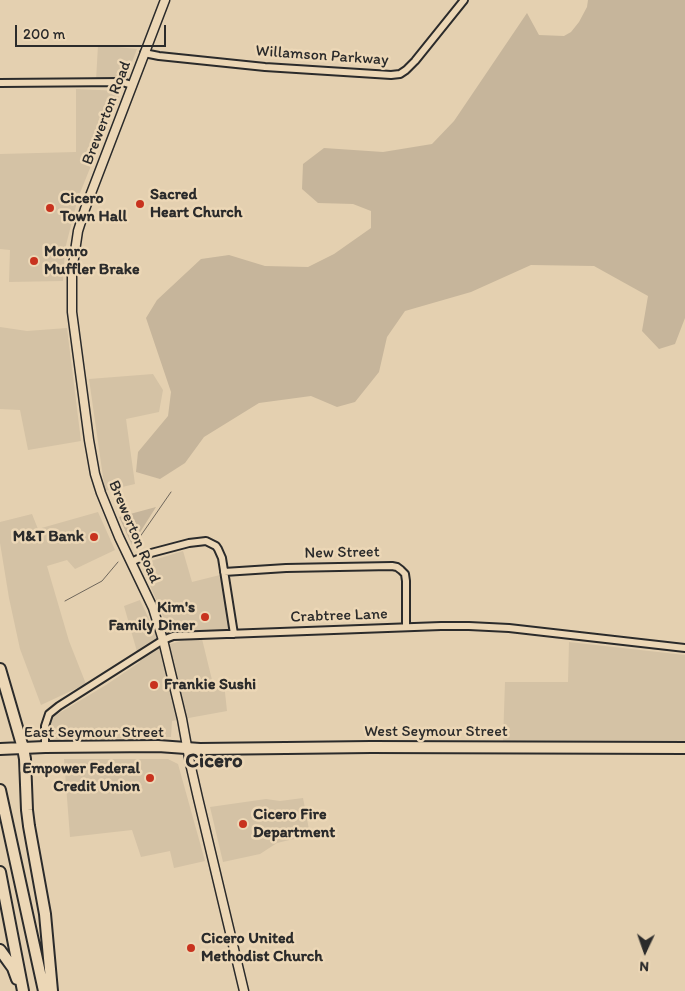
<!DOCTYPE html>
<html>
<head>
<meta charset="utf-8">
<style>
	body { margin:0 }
	#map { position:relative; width:685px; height:991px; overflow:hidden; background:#e4d0b0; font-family:Itim,sans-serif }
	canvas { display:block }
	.north { position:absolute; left:620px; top:926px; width:50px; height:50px; -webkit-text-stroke:4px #ecd7b6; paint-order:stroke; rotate:183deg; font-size:14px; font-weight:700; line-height:20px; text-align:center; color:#2b2b2b }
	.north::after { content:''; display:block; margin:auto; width:18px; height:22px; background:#2b2b2b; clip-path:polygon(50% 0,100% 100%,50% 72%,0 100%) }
	.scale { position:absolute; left:15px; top:25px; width:151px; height:22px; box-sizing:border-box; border:2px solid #2b2b2b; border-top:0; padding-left:6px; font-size:15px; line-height:18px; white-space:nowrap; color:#2b2b2b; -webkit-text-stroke:4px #ecd7b6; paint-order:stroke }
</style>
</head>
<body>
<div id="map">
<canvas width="685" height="991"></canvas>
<div class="north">N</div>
<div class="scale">200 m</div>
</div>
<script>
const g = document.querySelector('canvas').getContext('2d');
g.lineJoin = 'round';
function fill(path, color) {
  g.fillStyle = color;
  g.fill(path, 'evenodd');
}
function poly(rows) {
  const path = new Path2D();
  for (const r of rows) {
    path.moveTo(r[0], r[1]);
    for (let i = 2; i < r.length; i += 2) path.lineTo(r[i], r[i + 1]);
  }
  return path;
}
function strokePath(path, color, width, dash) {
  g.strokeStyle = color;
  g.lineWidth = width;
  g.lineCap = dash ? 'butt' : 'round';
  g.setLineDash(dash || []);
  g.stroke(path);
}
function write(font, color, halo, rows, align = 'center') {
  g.font = font + ' Itim,sans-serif';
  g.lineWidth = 5;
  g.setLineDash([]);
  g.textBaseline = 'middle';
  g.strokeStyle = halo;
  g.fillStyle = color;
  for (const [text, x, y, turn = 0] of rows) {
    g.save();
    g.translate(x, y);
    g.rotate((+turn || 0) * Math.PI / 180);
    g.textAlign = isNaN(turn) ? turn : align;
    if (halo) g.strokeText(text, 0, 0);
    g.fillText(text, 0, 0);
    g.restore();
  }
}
fill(poly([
	[98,45,137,49,125,80,96,81],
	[76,89,121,91,78,198,65,249,63,281,9,282,10,250,0,249,0,154,76,152],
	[0,327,27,331,67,328,81,441,28,450,20,410,0,409],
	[153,374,163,390,159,412,126,419,135,484,105,491,89,379],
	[98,512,115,550,75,569,67,560,47,566,69,641,86,684,41,705,20,649,9,598,0,543,0,522,32,514,38,529],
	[183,551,192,582,220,575,231,630,170,633,141,564],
	[140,600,156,634,159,647,181,641,202,639,213,684,224,683,227,711,172,721,171,737,51,740,51,718,106,685,140,662,124,606],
	[569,642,685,655,685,742,503,741,505,682,568,682],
	[64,759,168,759,178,764,205,861,174,868,170,851,141,857,132,830,70,837],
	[303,798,310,835,277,843,260,854,223,862,210,807,266,799,280,801]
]), '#d4c2a5');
fill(poly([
	[588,0,685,0,685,318,675,344,659,349,642,331,648,296,594,266,531,265,471,292,405,311,387,337,379,372,355,402,337,407,311,396,259,403,204,437,185,463,160,479,136,472,138,452,168,416,171,392,146,318,157,300,201,259,229,255,265,266,308,267,334,254,371,228,371,211,353,204,318,203,302,189,303,164,324,148,383,152,432,144,454,121,527,13,539,35,564,36,571,32,579,22,587,7],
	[156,507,132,545,119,517]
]), '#c6b59b');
strokePath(poly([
	[135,544,171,492],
	[65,601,102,581,118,562]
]), '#6e665b', 1);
const minor = poly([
	[144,53,159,56,265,67,391,75,400,74,406,70,415,61,464,0],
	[0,83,122,82,132,85],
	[131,562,151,553,189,543,206,541,216,546,218,549,222,558,234,634],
	[224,572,286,568,392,566,397,567,401,570,405,574,406,581,406,627],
	[45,747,45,726,49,714,59,706,163,640,173,636,441,626,469,626,509,628,685,648]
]);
const major = poly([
	[165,0,85,209,78,231,74,258,72,272,72,312,89,440,95,474,101,493,119,537,153,608,163,640,182,719,190,763,198,798,244,991]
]);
const highway = poly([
	[0,669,23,748,25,759,27,810,29,826,45,914,52,991],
	[0,749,45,747,158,746,200,749,371,747,685,748],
	[0,790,44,991],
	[0,872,23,991],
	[0,950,13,968,17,979]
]);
strokePath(minor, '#2b2b2b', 10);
strokePath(major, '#2b2b2b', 11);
strokePath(highway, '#2b2b2b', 14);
strokePath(minor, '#ecd7b6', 6);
strokePath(major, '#ecd7b6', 8);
strokePath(highway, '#ecd7b6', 10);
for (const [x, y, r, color] of [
	[140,204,5,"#c8321e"],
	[50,208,5,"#c8321e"],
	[34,261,5,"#c8321e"],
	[94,537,5,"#c8321e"],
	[205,617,5,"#c8321e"],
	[154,685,5,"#c8321e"],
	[150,778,5,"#c8321e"],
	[243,824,5,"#c8321e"],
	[191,948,5,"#c8321e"]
]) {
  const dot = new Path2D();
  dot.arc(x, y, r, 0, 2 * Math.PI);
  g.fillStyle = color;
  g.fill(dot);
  strokePath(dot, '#ecd7b6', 2);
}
write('16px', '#2b2b2b', '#ecd7b6', [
	["Willamson Parkway",322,56,4],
	["Brewerton Road",107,113,-69],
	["Brewerton Road",134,532,67],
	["New Street",342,553,-1],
	["Crabtree Lane",339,616,-2],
	["West Seymour Street",436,732],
	["East Seymour Street",94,733]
]);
write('bold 16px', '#2b2b2b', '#ecd7b6', [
	["Sacred",150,195],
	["Heart Church",150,213],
	["Cicero",60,199],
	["Town Hall",60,217],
	["Monro",44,252],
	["Muffler Brake",44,270],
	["M&T Bank",84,537,"right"],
	["Kim's",195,608,"right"],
	["Family Diner",195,626,"right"],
	["Frankie Sushi",164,685],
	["Empower Federal",140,769,"right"],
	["Credit Union",140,787,"right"],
	["Cicero Fire",253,815],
	["Department",253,833],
	["Cicero United",201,939],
	["Methodist Church",201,957]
], 'left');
write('bold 21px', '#2b2b2b', '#ecd7b6', [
	["Cicero",214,762]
]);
</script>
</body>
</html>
